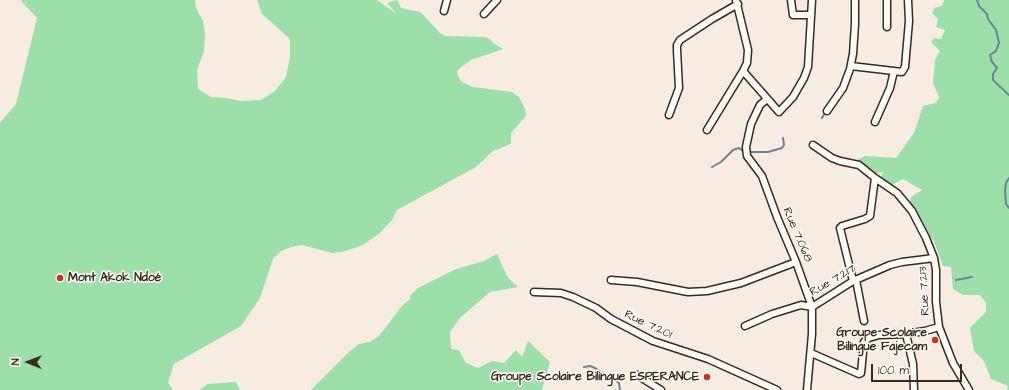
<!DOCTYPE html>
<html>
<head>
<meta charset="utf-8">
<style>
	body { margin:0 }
	#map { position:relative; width:1009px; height:390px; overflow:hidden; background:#f6ece2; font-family:"Architects Daughter",sans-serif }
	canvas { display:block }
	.north { position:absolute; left:8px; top:342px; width:40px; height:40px; -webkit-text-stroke:3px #fdfcf7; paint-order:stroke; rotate:271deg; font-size:11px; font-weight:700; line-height:16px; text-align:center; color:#3b2a1e }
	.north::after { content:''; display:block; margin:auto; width:14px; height:18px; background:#3b2a1e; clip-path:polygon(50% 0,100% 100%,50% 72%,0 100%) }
	.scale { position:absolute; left:871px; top:364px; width:91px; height:18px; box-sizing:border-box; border:2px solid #3b2a1e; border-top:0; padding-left:5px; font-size:12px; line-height:14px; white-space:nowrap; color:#3b2a1e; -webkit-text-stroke:3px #fdfcf7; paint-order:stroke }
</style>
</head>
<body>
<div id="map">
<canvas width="1009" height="390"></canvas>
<div class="north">N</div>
<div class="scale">100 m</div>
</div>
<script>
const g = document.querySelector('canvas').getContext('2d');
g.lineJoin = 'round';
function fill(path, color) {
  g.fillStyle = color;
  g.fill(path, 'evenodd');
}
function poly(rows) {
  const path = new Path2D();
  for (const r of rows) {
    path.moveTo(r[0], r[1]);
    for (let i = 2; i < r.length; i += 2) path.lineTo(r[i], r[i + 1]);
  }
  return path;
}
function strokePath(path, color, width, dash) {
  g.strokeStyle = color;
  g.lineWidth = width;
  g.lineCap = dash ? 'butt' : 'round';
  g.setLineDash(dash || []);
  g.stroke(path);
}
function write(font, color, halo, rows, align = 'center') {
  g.font = font + ' "Architects Daughter",sans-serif';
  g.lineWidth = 3;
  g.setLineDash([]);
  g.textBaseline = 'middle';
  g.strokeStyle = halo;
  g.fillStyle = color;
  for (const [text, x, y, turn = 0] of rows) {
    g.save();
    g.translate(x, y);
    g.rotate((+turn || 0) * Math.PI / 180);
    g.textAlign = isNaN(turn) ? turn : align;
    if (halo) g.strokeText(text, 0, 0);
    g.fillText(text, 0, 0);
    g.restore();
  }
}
fill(poly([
	[22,0,195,0,196,8,203,21,205,34,204,51,197,70,198,89,211,97,226,98,241,101,261,100,275,91,286,77,290,57,290,39,262,14,257,0,377,0,397,14,387,3,397,0,401,8,420,12,427,19,440,33,445,36,485,37,490,39,493,43,503,49,471,60,460,68,457,72,458,76,462,82,473,87,512,92,519,97,525,109,526,116,511,133,511,144,493,151,476,167,397,210,392,220,380,233,363,245,342,252,332,253,302,245,291,247,281,251,273,259,260,298,241,326,174,364,168,383,173,390,0,390,0,123,16,104,37,18,21,1],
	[944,0,1009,0,1009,390,1007,390,1008,386,991,379,984,361,974,351,970,328,986,312,986,303,980,295,963,295,953,289,951,267,943,266,933,239,925,233,917,213,909,205,911,197,922,190,903,179,892,185,887,184,881,178,883,172,872,174,857,160,865,156,896,158,914,133,923,106,935,103,938,100,939,97,933,83,935,60,940,51,931,42,934,38,941,39,945,30,936,27,938,19,932,13,934,8,942,6],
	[497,254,507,276,512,282,518,287,490,292,460,318,450,332,451,349,459,350,466,363,478,368,492,361,504,363,516,350,522,357,528,341,550,362,542,390,311,390,350,351,359,344,370,342,379,336,402,306,410,299,410,296,418,288,456,269,484,261],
	[236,382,240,390,199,390,208,384]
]), '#9ddfa9');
strokePath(poly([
	[977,0,979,6,987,14,988,19,996,30,999,43,996,51,990,55,992,62,997,68,993,74,993,80,1009,95],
	[822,118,826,111],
	[751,152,768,152,782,148,784,145,783,138],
	[712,167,721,162,733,150,739,148,744,152],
	[1009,178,1006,183,1005,190,1006,204,1009,208],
	[956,280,972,277],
	[584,367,590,366,595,368,619,383,620,390]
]), '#6e8298', 2);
const minor = poly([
	[736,0,748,50,747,63,743,71,779,112,793,97,804,78,808,67,812,0],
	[791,0,793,15,811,15],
	[444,11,447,0],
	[484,14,497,0],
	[887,27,887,0],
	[851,66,902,72,905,67,909,21,908,0],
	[767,99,760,105,751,124,746,147,747,156,762,176,777,217,796,262,812,307,812,334,807,390],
	[827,111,843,88,850,69,853,54,855,24,855,0],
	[669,115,679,88,677,50,677,45,680,40,712,19,738,4],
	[875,122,890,88,894,71],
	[707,130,743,71],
	[813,145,832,158,840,161,859,165,875,178,897,193,912,211,926,238,934,258,936,270,936,302,939,327,953,363,969,390],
	[611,280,637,282,688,292,707,291,741,283,796,262],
	[856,280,864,321],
	[853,281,840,228,842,226,865,219,870,216,875,178],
	[534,292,561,293,573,297,596,308,611,319,653,341,708,359,777,390],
	[745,326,772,314,801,305,812,307,853,281,890,265,902,262,934,258],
	[906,334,913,364,914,390],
	[811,353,859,374,861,373,864,342,869,338,879,335,906,334,925,331,939,327],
	[637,375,661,390]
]);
strokePath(minor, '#3b2a1e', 9);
strokePath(minor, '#fdfcf7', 6);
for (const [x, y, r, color] of [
	[60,278,4,"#c8321e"],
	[935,340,4,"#c8321e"],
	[707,377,4,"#c8321e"]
]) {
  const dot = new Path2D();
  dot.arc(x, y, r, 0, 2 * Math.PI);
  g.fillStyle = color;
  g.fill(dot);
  strokePath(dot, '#fdfcf7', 1.5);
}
write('12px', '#3b2a1e', '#fdfcf7', [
	["Rue 7.068",797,235,67],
	["Rue 7.217",833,281,-30],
	["Rue 7.213",925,291,-93],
	["Rue 7.201",648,325,25]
]);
write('bold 12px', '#3b2a1e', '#fdfcf7', [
	["Mont Akok Ndoé",68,278,"left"],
	["Groupe Scolaire",927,333],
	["Bilingue Fajecam",927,347],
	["Groupe Scolaire Bilingue ESPERANCE",699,377]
], 'right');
</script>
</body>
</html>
